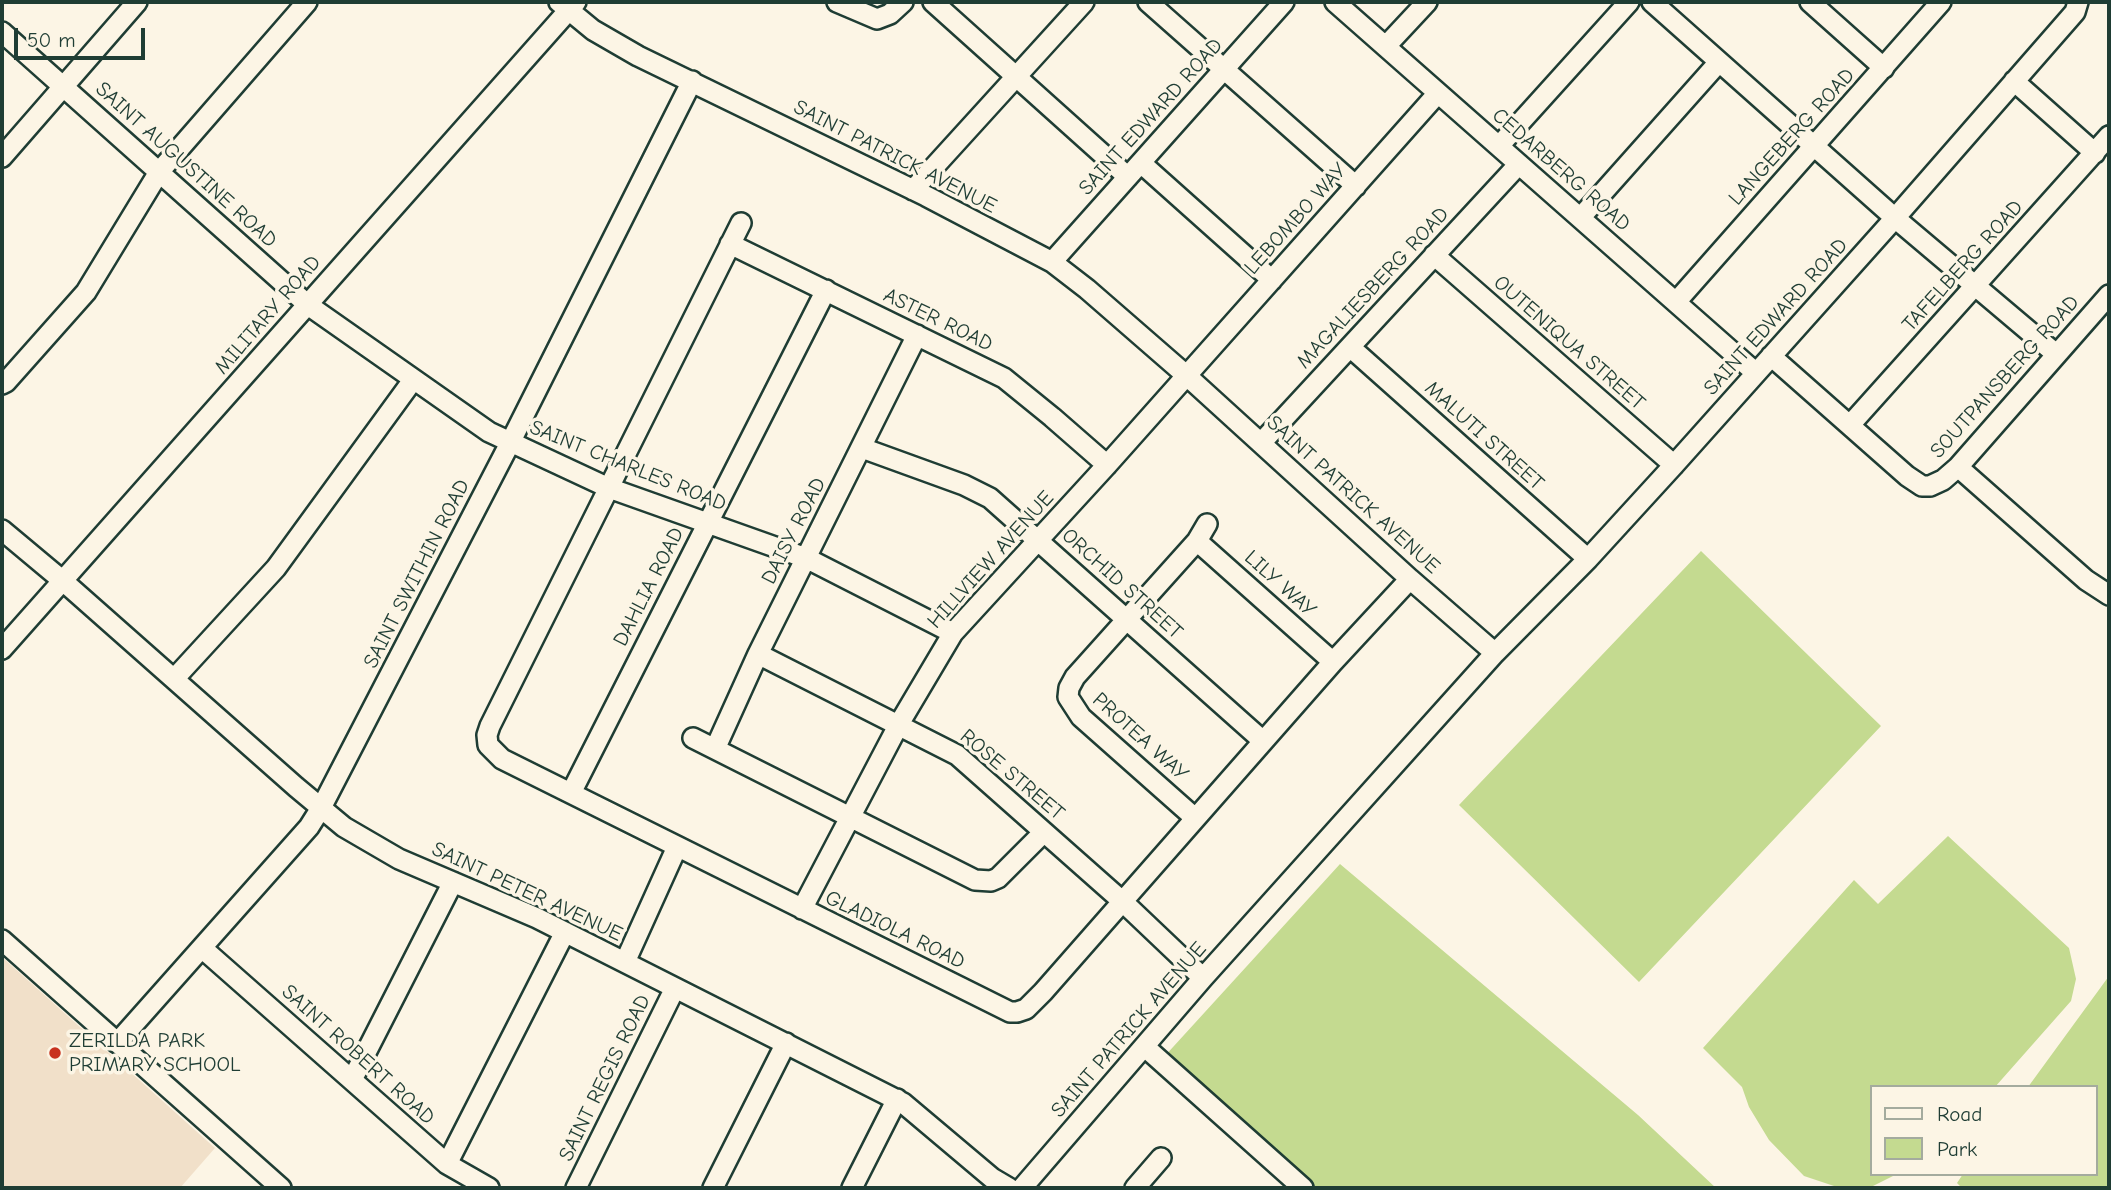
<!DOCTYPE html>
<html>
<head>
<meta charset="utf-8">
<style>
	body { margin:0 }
	#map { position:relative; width:2111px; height:1190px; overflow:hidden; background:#fcf5e5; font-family:"Comic Neue",sans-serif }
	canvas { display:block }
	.frame { position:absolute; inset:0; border:4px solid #1f3d34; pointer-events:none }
	.legend { position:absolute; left:1870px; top:1085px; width:228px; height:91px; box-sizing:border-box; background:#fcf5e5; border:2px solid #a4ab9e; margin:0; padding:9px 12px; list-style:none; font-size:21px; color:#1f3d34 }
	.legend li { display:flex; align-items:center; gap:14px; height:35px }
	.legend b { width:35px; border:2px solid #a4ab9e }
	.scale { position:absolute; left:14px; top:28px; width:131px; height:32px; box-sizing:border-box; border:4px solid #1f3d34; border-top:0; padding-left:9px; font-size:21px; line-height:24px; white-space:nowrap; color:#1f3d34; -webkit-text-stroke:5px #fcf5e5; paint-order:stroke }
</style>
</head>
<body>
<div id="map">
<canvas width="2111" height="1190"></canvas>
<div class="frame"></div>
<ul class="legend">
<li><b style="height:9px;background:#fcf5e5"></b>Road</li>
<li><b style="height:19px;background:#c4da90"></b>Park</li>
</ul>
<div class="scale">50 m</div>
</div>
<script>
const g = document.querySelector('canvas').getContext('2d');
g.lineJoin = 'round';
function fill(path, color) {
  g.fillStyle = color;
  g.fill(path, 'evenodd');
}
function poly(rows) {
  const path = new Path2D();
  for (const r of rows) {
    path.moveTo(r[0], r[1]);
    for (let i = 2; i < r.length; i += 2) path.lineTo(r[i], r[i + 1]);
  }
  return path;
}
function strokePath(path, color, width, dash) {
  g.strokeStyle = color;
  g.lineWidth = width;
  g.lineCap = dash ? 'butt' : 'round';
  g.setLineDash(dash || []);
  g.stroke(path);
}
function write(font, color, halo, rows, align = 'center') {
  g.font = font + ' "Comic Neue",sans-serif';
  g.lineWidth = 7;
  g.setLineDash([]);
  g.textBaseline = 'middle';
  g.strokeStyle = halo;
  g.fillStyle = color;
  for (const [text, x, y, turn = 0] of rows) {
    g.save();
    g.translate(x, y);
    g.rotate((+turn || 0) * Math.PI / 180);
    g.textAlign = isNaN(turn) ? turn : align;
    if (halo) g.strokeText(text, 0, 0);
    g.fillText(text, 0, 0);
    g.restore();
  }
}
fill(poly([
	[2,957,215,1148,180,1188,2,1188]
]), '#f1e0c9');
fill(poly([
	[1701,551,1881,726,1639,982,1459,805],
	[1948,836,2069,948,2076,979,2071,1001,1995,1087,1871,1087,1871,1174,1897,1174,1869,1188,1837,1187,1804,1176,1769,1140,1749,1107,1742,1087,1703,1048,1854,880,1878,904],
	[1340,864,1638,1115,1716,1188,1314,1188,1163,1058],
	[2109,976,2109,1188,1962,1188,1957,1183,1963,1174,2095,1174,2095,1087,2028,1087]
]), '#c4da90');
const minor = poly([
	[559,2,593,30,638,56,926,196,1052,262,1087,289,1187,376,1410,579,1495,653],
	[837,2,877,19,890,14,903,2],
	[933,2,1128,177],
	[1148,2,1356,186],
	[1335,2,1756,373],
	[1652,2,1895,218,2056,354],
	[1810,2,1884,68],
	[2,32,308,305,489,432,609,488,806,558,953,633],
	[1386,46,1427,2],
	[2014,81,2095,153],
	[1499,146,1629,2],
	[2,157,137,2],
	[1141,163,1272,280],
	[913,190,1084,2],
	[1581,217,1719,62],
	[741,223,490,726,487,735,488,745,502,759,1010,1012,1017,1012,1026,1009,1043,992,1333,662,1410,579],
	[730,244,1004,378,1052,417,1107,465],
	[1434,255,1674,465],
	[1052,262,1284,2],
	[1676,302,1941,2],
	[1350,347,1588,559],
	[1771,356,1907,476,1922,486,1930,486,1943,480,1958,467,2109,295],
	[2,384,6,382,86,292,159,172,307,2],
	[1850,425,2109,136],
	[1261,443,1519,164],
	[862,448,964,485,990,498,1263,741],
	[1958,467,2086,580,2109,595],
	[2,530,63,581,296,787,344,827,399,859,537,918,903,1103,992,1178,1009,1188],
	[1197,541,1333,662],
	[2,649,576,2],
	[758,654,957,755,1122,901,1203,978],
	[174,679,276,568,413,380],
	[693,738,975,880,991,881,998,878,1044,832],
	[715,749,758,654,917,335],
	[571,793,826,290],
	[1195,818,1081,717,1068,697,1069,688,1075,677,1197,541,1207,524],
	[802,909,899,724,953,633,1107,465,1438,93],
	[2,940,281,1188],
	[202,948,447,1164,489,1188],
	[625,962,677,847],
	[117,1043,309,827,321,808,510,443,692,81],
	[1145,1047,1303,1188],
	[352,1080,453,882],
	[447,1164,565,932],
	[576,1188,675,988],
	[713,1188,786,1043],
	[852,1188,897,1099],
	[1022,1188,1203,978,1495,653,1588,559,1674,465,1895,218,2075,12,2078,2],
	[1135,1188,1161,1158]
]);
strokePath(minor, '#1f3d34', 24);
strokePath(minor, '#fcf5e5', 19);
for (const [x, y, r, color] of [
	[55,1053,7,"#c8321e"]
]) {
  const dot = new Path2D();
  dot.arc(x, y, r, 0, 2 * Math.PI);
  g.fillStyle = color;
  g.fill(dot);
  strokePath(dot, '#fcf5e5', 2.5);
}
write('21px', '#1f3d34', '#fcf5e5', [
	["SAINT EDWARD ROAD",1151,117,-48],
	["LANGEBERG ROAD",1792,137,-48],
	["SAINT PATRICK AVENUE",895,157,27],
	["SAINT AUGUSTINE ROAD",186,165,42],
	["CEDARBERG ROAD",1561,170,41],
	["LEBOMBO WAY",1296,219,-48],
	["TAFELBERG ROAD",1963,266,-48],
	["MAGALIESBERG ROAD",1373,288,-47],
	["MILITARY ROAD",268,315,-49],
	["SAINT EDWARD ROAD",1776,317,-48],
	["ASTER ROAD",938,320,26],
	["OUTENIQUA STREET",1569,343,41],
	["SOUTPANSBERG ROAD",2005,377,-48],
	["MALUTI STREET",1484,436,42],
	["SAINT CHARLES ROAD",628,466,22],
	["SAINT PATRICK AVENUE",1353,495,42],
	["DAISY ROAD",794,531,-63],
	["HILLVIEW AVENUE",991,560,-48],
	["SAINT SWITHIN ROAD",417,574,-63],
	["ORCHID STREET",1122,584,42],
	["LILY WAY",1280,584,42],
	["DAHLIA ROAD",649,587,-63],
	["PROTEA WAY",1140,737,42],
	["ROSE STREET",1012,775,40],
	["SAINT PETER AVENUE",527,892,25],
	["GLADIOLA ROAD",895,930,26],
	["SAINT PATRICK AVENUE",1129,1030,-49],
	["SAINT ROBERT ROAD",358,1055,42],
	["SAINT REGIS ROAD",605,1078,-64]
]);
write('21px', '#1f3d34', '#fcf5e5', [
	["ZERILDA PARK",69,1041],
	["PRIMARY SCHOOL",69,1065]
], 'left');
</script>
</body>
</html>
